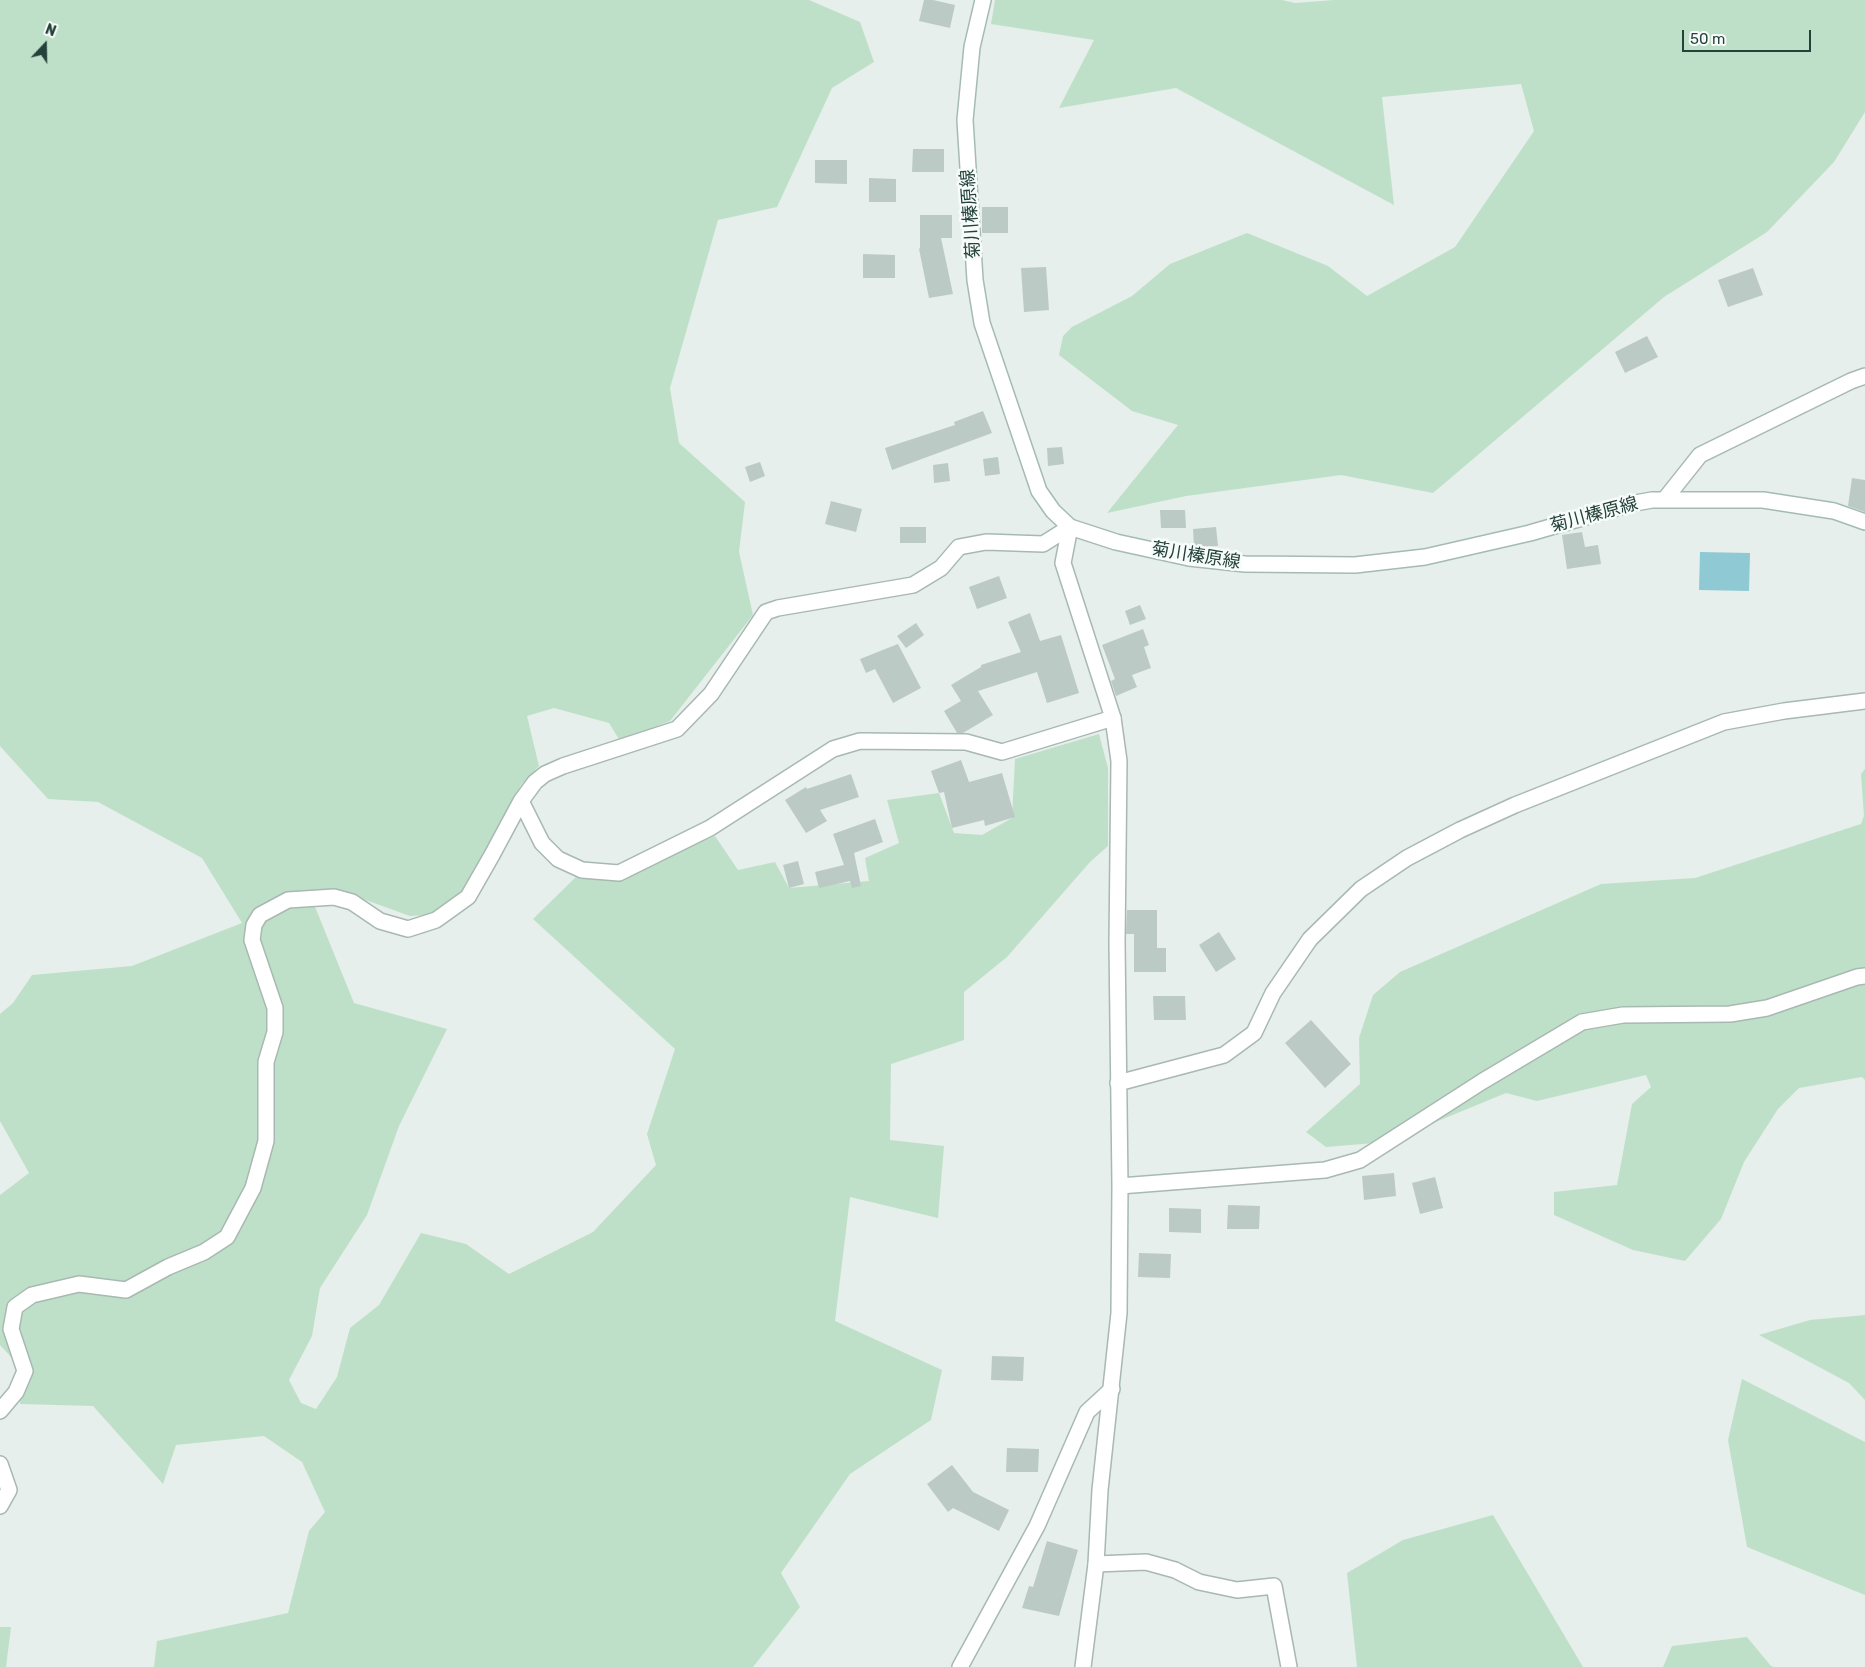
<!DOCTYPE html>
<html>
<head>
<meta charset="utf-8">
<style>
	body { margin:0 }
	#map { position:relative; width:1865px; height:1667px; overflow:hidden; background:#e6efeb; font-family:Rubik,sans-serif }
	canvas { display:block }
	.north { position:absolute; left:20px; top:20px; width:50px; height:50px; -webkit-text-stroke:4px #f7fbf9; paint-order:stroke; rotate:21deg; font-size:14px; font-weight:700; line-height:20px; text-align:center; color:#24423a }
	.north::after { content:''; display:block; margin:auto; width:18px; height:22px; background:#24423a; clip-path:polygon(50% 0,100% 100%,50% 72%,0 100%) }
	.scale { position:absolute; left:1682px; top:30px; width:129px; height:22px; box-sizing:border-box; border:2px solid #24423a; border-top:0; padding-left:6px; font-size:15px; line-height:18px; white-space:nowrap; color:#24423a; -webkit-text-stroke:4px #f7fbf9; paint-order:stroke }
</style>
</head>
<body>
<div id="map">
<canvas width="1865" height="1667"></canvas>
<div class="north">N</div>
<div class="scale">50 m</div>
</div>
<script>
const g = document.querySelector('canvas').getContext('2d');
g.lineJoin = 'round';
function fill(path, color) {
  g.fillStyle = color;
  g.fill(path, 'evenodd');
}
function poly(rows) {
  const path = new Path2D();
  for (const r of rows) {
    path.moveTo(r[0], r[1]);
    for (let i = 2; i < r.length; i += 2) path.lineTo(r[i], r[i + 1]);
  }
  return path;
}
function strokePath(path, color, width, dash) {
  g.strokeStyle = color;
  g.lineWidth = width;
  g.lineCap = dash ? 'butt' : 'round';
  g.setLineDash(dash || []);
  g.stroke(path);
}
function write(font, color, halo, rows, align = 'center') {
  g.font = font + ' Rubik,"Noto Sans JP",sans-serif';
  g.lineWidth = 5;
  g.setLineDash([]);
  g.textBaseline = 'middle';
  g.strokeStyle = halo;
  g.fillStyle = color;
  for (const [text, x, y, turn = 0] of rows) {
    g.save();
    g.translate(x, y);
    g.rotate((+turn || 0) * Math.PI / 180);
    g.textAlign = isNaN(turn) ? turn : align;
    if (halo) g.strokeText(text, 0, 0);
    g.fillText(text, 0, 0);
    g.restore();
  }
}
fill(poly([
	[0,0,809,0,860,22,874,62,832,88,777,207,718,220,670,388,679,443,745,502,739,552,753,615,670,721,620,741,609,723,554,708,527,716,539,766,521,785,460,897,432,915,410,916,335,889,309,892,354,1003,447,1029,399,1126,367,1215,320,1288,312,1336,289,1380,301,1403,316,1409,337,1377,350,1328,379,1305,421,1233,466,1244,509,1274,593,1232,656,1165,647,1134,675,1049,533,919,580,873,619,876,715,836,738,870,775,862,789,888,869,881,865,858,899,843,887,800,939,793,954,833,982,835,1012,818,1015,759,1099,734,1108,768,1108,846,1090,862,1007,957,964,992,964,1040,891,1064,890,1140,944,1146,938,1218,850,1197,835,1321,942,1370,931,1420,850,1474,781,1573,800,1607,753,1667,154,1667,157,1641,288,1613,309,1531,325,1512,302,1462,264,1436,176,1445,163,1484,93,1406,20,1404,22,1369,0,1345,0,1195,29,1173,0,1121,0,1014,13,1003,32,975,132,966,242,923,202,858,98,802,48,799,0,746],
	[995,0,1282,0,1295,3,1334,0,1865,0,1865,112,1834,162,1767,232,1664,297,1433,493,1341,475,1186,496,1107,513,1178,425,1132,411,1059,355,1063,336,1072,327,1132,296,1170,264,1247,233,1328,266,1367,296,1455,247,1534,131,1521,84,1382,97,1394,205,1176,88,1059,108,1094,40,991,24],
	[1865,769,1865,1080,1862,1077,1799,1088,1778,1109,1744,1162,1721,1219,1685,1261,1633,1250,1554,1215,1554,1192,1617,1185,1632,1104,1651,1087,1646,1075,1537,1101,1506,1093,1387,1142,1326,1147,1306,1132,1360,1084,1359,1038,1373,995,1400,972,1601,884,1695,878,1861,824,1864,816,1861,774],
	[1865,1315,1865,1400,1849,1383,1759,1335,1810,1320],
	[1742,1379,1865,1442,1865,1595,1747,1547,1728,1440],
	[1493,1515,1583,1667,1357,1667,1347,1573,1403,1540],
	[0,1627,11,1627,6,1667,0,1667],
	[1747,1637,1771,1666,1774,1667,1663,1667,1672,1646]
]), '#bfe0c8');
fill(poly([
	[1700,552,1750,553,1749,591,1699,590]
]), '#8ec9d4');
fill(poly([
	[924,0,933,0,955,5,950,28,919,21],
	[913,149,944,149,944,172,912,172],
	[815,160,847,160,847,184,815,183],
	[869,178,896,179,896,202,869,202],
	[982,207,1008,207,1008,233,982,233],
	[920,215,952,215,952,238,941,238,953,294,929,298,919,249,920,248],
	[863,254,895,255,895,278,863,278],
	[1046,267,1049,310,1024,312,1021,268],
	[1753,268,1763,295,1728,307,1718,280],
	[1647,336,1658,357,1625,373,1615,352],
	[983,411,992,433,892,470,885,448,955,425,954,422],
	[1062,447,1064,464,1048,466,1047,448],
	[998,457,1000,474,985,476,983,459],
	[760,462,765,476,750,482,745,467],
	[948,463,950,481,934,483,933,465],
	[1852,478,1865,480,1865,512,1848,506],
	[831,501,862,509,856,532,825,524],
	[1160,510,1185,510,1186,528,1161,528],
	[900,527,926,527,926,543,900,543],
	[1216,527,1218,546,1194,547,1193,529],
	[1582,532,1585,547,1598,545,1601,564,1567,569,1562,535],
	[999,576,1007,598,977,609,969,587],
	[1140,605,1146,619,1130,625,1125,611],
	[1030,613,1040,641,1061,635,1079,693,1047,703,1037,672,978,691,993,715,963,733,957,733,944,711,961,701,951,685,981,667,981,665,1021,652,1008,622],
	[916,623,924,635,906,648,897,636],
	[1143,629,1149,645,1144,647,1151,668,1132,675,1137,687,1116,696,1111,681,1115,679,1102,645],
	[898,644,921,688,893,703,875,669,866,673,860,659],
	[961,760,969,782,1002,773,1015,817,985,826,984,820,952,828,944,792,939,793,931,771],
	[851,774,859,797,820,810,827,821,806,833,785,800,806,787,807,789],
	[875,819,883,842,854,853,861,886,852,888,850,881,819,888,815,872,844,865,833,834],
	[798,861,804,884,789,888,783,865],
	[1127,910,1157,910,1157,948,1166,948,1166,972,1134,972,1134,934,1126,934],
	[1219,932,1236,959,1216,972,1199,945],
	[1153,996,1185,996,1186,1020,1154,1020],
	[1311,1020,1351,1064,1325,1088,1285,1043],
	[1394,1173,1396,1196,1364,1200,1362,1176],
	[1435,1177,1443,1208,1420,1214,1412,1183],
	[1228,1205,1260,1206,1259,1229,1227,1229],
	[1169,1208,1201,1209,1201,1233,1169,1232],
	[1139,1253,1171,1254,1170,1278,1138,1277],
	[992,1356,1024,1357,1023,1381,991,1380],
	[1007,1448,1039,1449,1038,1472,1006,1472],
	[952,1465,973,1492,1009,1510,999,1531,953,1508,948,1512,927,1484],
	[1047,1541,1078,1550,1059,1616,1022,1608,1029,1586,1033,1587]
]), '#bbcac4');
const minor = poly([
	[1665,499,1700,455,1851,381,1865,376],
	[521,801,542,843,558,859,582,870,619,873,710,828,833,749,860,741,966,742,1002,752,1113,718],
	[1118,1083,1224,1055,1254,1033,1273,993,1310,939,1361,889,1407,858,1460,830,1515,805,1724,722,1784,711,1865,701],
	[0,1411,16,1392,25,1371,11,1329,15,1307,32,1295,79,1284,126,1290,168,1267,204,1252,227,1237,253,1188,266,1141,266,1062,275,1032,275,1008,252,940,254,925,260,915,288,900,334,897,352,902,380,921,408,929,436,920,468,897,492,855,521,801,535,782,545,774,563,766,677,729,711,694,766,612,778,608,913,585,941,568,959,547,986,542,1043,544,1070,527],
	[0,1464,9,1490,0,1506],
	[1096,1564,1146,1562,1175,1570,1199,1582,1237,1590,1274,1586,1289,1667],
	[960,1667,1037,1526,1087,1412,1112,1389]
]);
const tertiary = poly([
	[1070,527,1063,563,1113,718,1119,761,1117,943,1120,1186,1119,1313,1100,1490,1096,1564,1083,1667],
	[1120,1186,1325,1170,1360,1160,1483,1081,1582,1022,1623,1015,1730,1014,1767,1008,1857,977,1865,976]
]);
const secondary = poly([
	[983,0,972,47,965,120,975,280,982,323,1039,491,1053,511,1070,527,1116,542,1189,558,1245,564,1355,565,1425,557,1530,533,1630,504,1652,500,1763,500,1834,511,1865,522]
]);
strokePath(minor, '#a8b8b2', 18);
strokePath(tertiary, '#a8b8b2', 18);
strokePath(secondary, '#a4bbb3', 18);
strokePath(minor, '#fff', 15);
strokePath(tertiary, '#fff', 15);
strokePath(secondary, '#fff', 15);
write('18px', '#24423a', '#f7fbf9', [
	["菊川榛原線",971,214,-94],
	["菊川榛原線",1594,515,-15],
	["菊川榛原線",1196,556,9]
]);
</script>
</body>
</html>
